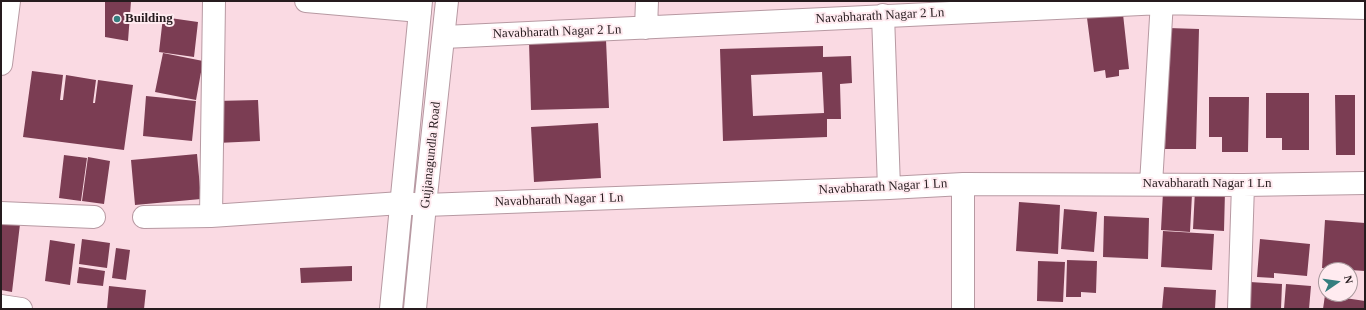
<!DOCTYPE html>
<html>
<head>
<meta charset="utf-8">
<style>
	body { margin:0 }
	#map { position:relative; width:1366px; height:310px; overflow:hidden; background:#fadae3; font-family:"Times New Roman",serif }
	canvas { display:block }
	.frame { position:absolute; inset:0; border:2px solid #261b1e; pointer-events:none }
	.north { position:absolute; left:1318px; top:262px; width:40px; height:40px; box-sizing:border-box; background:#ffebf0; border:1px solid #a8989c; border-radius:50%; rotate:77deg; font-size:11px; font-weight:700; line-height:16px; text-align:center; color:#261b1e }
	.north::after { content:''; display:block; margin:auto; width:14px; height:18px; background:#357e7f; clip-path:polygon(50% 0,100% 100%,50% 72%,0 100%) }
</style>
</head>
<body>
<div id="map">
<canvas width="1366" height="310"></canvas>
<div class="frame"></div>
<div class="north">N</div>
</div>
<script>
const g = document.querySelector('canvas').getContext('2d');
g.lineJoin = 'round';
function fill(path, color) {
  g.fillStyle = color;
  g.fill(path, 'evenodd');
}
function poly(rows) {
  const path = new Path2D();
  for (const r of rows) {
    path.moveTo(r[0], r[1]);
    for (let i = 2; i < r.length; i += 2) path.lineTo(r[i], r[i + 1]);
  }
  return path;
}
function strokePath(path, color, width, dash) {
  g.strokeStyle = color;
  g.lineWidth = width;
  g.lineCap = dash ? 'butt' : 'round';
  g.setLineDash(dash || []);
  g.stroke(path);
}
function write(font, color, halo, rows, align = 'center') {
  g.font = font + ' "Times New Roman",serif';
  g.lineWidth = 4;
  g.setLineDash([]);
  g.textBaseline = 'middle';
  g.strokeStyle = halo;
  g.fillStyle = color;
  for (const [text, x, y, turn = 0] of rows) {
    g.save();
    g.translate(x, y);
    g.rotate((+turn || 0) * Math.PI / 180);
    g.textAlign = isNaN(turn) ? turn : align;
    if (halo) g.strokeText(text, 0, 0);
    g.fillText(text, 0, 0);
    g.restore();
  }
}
fill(poly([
	[105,1,131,1,128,41,105,37],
	[1123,14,1129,69,1119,70,1119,76,1106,78,1105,70,1094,72,1087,18],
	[163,17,198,22,194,57,159,52],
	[1168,28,1199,29,1196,149,1165,149],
	[606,40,609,108,531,110,529,42],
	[823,46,823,57,851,56,852,83,840,84,841,119,827,119,827,137,723,141,720,49],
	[822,72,824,113,753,116,751,75],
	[163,53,203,61,196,100,155,92],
	[32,71,63,75,60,100,63,100,66,75,96,80,93,103,95,103,98,80,133,85,124,150,23,137],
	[1266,93,1309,93,1309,150,1282,150,1282,138,1266,138],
	[1335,95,1355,95,1355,155,1336,155],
	[146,96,196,101,192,141,143,136],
	[1209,97,1249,97,1248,152,1222,152,1222,137,1209,137],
	[258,100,260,141,217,143,216,101],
	[598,123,601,178,534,182,531,127],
	[197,154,201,199,135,205,131,160],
	[64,155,87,158,81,201,59,198],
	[88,157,110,161,104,204,82,201],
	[1195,190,1225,191,1224,231,1193,229],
	[1163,192,1192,194,1190,232,1161,230],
	[1019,202,1060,205,1058,254,1016,251],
	[1064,209,1097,212,1094,252,1061,249],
	[1104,216,1149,218,1148,259,1103,257],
	[1325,220,1365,223,1365,271,1322,268],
	[1,221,20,224,12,292,1,290],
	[1163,231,1214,234,1212,270,1161,267],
	[82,239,110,243,107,268,79,264],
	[1260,239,1310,244,1307,276,1274,273,1274,278,1257,277],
	[50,240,75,244,70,285,45,281],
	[116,248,130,250,126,280,112,278],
	[1067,260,1097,261,1096,293,1081,292,1081,297,1066,297],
	[1038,261,1065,262,1063,302,1037,301],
	[352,266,352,281,301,283,300,268],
	[79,267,105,271,103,286,77,283],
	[1250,282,1282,284,1281,309,1248,309],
	[1286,284,1311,286,1309,309,1284,309],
	[109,286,146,290,144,309,107,309],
	[1164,287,1216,290,1215,309,1162,309],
	[1325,295,1365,301,1365,309,1323,309]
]), '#7b3d53');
const minor = poly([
	[306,1,420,11],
	[883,15,889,188],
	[646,28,647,1],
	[444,37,1162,3,1365,8],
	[1,64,9,1],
	[1151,184,1162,1],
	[1,213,94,217],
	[211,216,214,1],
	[144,217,211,216,401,203,425,205,889,188,963,184,1243,185,1365,183],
	[1,306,21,309],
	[963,309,963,184],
	[1239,309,1243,185]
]);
const major = poly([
	[391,309,421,1],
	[415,309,425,205,447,1]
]);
strokePath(minor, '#b799a2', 24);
strokePath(major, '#b799a2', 24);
strokePath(minor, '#fff', 22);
strokePath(major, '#fff', 22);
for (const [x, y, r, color] of [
	[117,19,4,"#357e7f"]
]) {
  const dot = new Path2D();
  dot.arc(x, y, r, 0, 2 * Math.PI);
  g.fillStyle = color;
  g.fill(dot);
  strokePath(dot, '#ffebf0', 1.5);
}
write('13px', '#261b1e', '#ffebf0', [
	["Navabharath Nagar 2 Ln",880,16,-3],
	["Navabharath Nagar 2 Ln",557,32,-2],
	["Gujjanagundla Road",431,155,-84],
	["Navabharath Nagar 1 Ln",1207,184],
	["Navabharath Nagar 1 Ln",883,187,-3],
	["Navabharath Nagar 1 Ln",559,200,-2]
]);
write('bold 13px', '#261b1e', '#ffebf0', [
	["Building",125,19]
], 'left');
</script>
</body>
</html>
